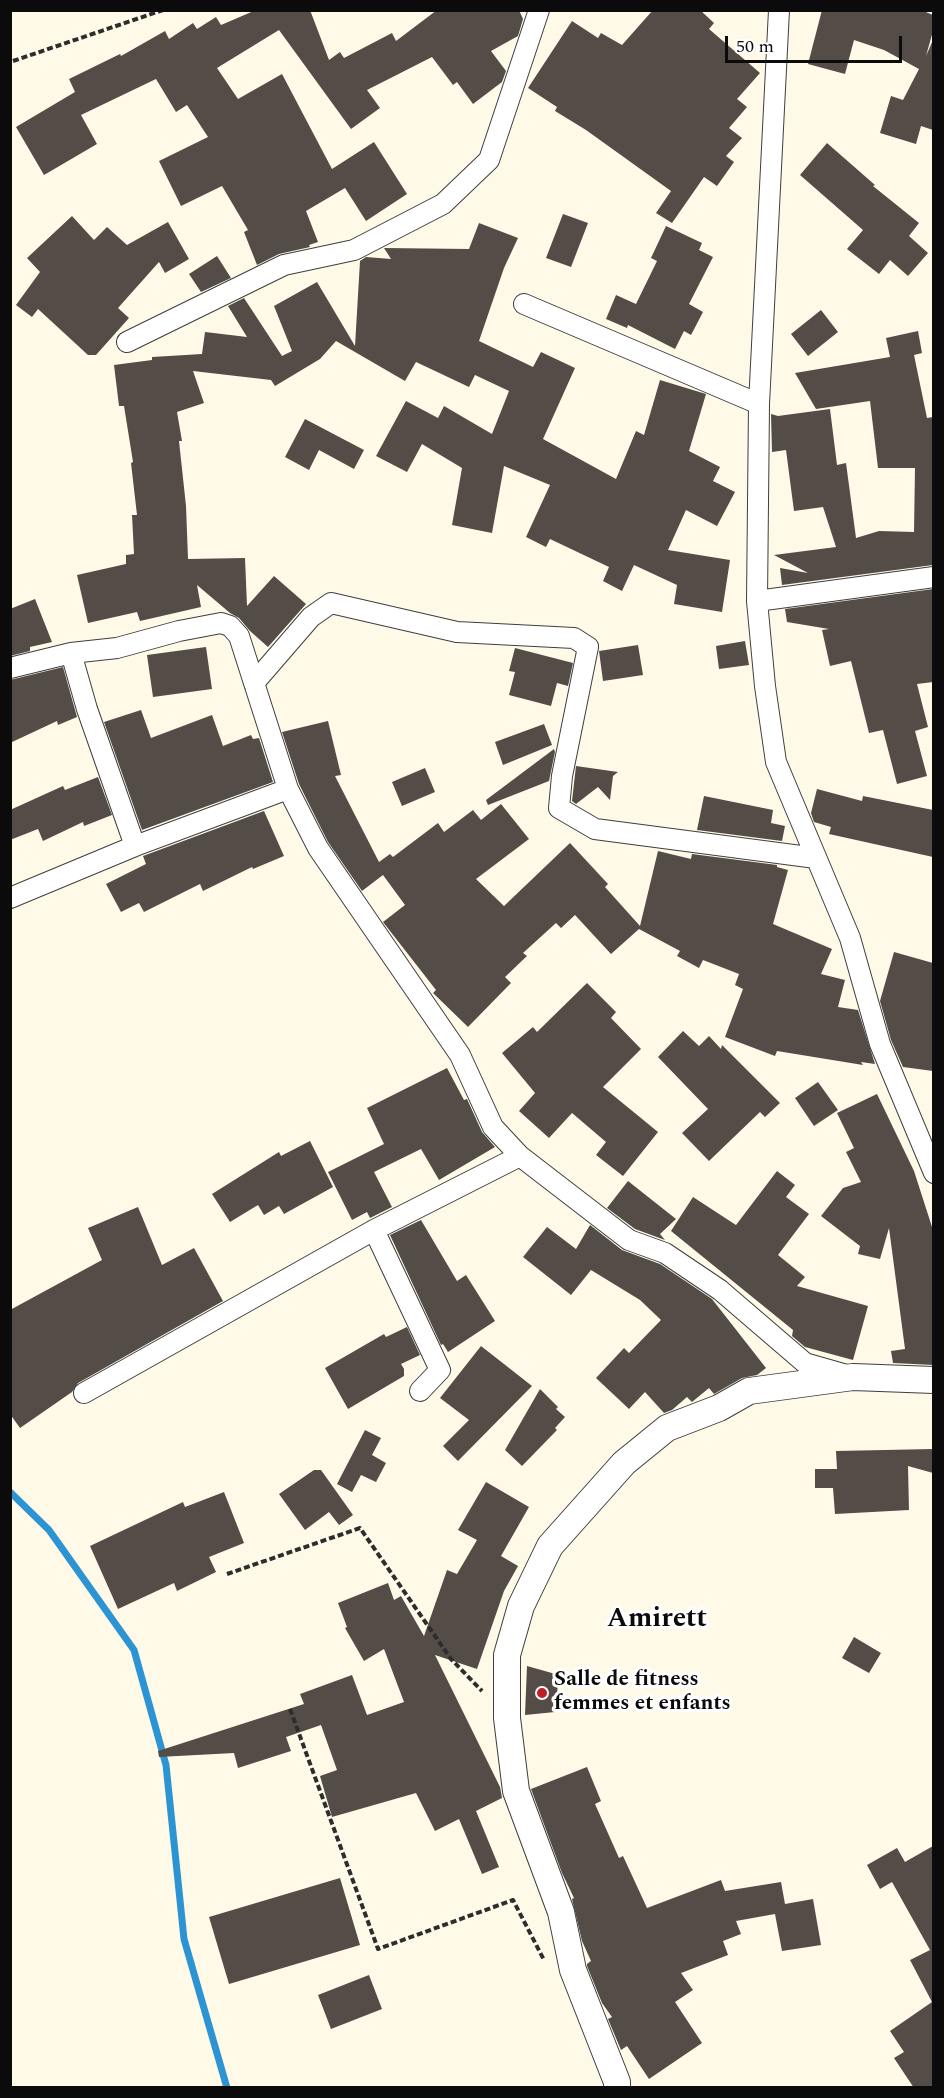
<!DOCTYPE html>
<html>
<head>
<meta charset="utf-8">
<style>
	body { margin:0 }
	#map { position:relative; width:944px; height:2098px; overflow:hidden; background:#fffae8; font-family:Spectral,serif }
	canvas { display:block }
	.frame { position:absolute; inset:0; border:12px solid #0b0b0b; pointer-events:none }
	.scale { position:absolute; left:725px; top:36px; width:177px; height:27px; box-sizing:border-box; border:3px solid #0b0b0b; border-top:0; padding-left:8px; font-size:18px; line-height:21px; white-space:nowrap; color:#0b0b0b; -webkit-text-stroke:4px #fff; paint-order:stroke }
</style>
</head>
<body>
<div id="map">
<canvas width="944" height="2098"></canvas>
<div class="frame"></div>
<div class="scale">50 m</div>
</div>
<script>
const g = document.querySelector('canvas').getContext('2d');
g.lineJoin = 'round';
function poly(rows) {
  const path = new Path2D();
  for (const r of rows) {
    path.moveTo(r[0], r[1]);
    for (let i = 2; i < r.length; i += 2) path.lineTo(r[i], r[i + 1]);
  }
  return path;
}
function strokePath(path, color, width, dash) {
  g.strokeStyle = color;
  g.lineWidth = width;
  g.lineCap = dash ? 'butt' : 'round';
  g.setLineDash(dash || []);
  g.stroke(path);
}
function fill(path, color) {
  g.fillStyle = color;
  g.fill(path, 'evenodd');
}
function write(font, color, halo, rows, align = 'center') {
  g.font = font + ' Spectral,serif';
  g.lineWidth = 6;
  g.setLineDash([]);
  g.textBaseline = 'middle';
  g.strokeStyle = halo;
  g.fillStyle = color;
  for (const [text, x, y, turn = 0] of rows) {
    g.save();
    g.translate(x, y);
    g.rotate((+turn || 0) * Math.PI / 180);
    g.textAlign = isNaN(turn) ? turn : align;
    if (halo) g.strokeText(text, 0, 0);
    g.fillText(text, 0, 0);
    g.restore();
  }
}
strokePath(poly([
	[10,1492,49,1530,134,1650,166,1765,184,1939,227,2088]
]), '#2d94d4', 7);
fill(poly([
	[256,10,310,10,329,60,340,52,344,58,392,33,396,41,437,10,519,10,523,19,518,36,491,51,506,71,502,82,473,104,457,82,453,85,432,57,367,90,380,108,351,129,279,30,217,68,238,99,282,74,332,169,374,142,407,194,366,221,345,188,306,211,318,242,309,245,310,247,279,254,257,265,244,232,248,230,222,186,181,206,159,161,208,137,187,105,176,112,156,79,81,115,97,144,44,175,16,127,75,92,69,79,120,54,121,56,165,31,169,39,193,23,197,29,216,17,221,25],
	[653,10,700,10,714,23,709,29,760,73,737,99,747,107,729,128,742,138,726,156,734,162,717,186,704,177,672,223,656,213,671,191,586,130,555,111,557,107,528,88,572,21,598,38,601,33,622,45],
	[822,10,921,10,933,15,933,31,926,56,933,40,933,130,921,126,916,144,880,133,891,96,903,100,919,69,884,50,854,40,845,74,808,64],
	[827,143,875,185,873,186,919,223,909,236,928,253,908,276,890,260,879,274,847,249,863,230,800,175],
	[563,214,588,223,571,267,546,258],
	[72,216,94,240,107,227,127,245,168,222,189,259,165,273,159,262,118,308,129,318,96,355,88,355,38,309,32,317,16,305,40,272,27,258],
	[479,223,518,238,504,268,479,341,533,367,541,352,575,368,543,439,616,479,636,431,644,435,660,380,706,394,689,451,720,467,713,481,735,492,717,526,686,510,668,550,730,560,722,612,674,604,677,585,634,565,622,591,603,581,609,567,550,539,546,547,526,537,550,485,504,466,492,533,452,525,462,468,422,444,407,472,376,456,406,401,438,418,444,406,492,434,509,391,475,375,469,387,416,362,405,381,336,341,320,359,275,386,271,380,193,371,204,403,177,412,182,441,179,441,186,506,188,559,245,558,247,606,274,576,306,604,268,647,250,631,239,618,230,613,197,585,201,607,140,621,137,612,88,623,77,575,126,564,126,555,134,554,132,515,137,515,131,463,133,462,124,406,119,406,114,365,152,360,152,357,202,354,205,332,247,337,228,306,244,298,282,356,292,351,274,306,317,282,355,346,360,261,366,257,391,259,384,248,469,249],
	[666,226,702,243,699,250,713,257,689,304,703,312,691,335,684,331,675,349,628,325,627,328,606,319,616,295,636,304,657,261,651,258],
	[217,256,231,278,201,292,189,274],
	[821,310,838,332,808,356,791,334],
	[918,331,922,353,914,355,927,418,933,417,933,565,782,585,780,568,808,573,774,555,836,547,823,507,794,511,786,450,772,452,771,414,778,416,830,409,837,465,846,463,856,538,879,531,914,532,915,468,878,468,870,401,816,409,795,373,890,357,886,338],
	[305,419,364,450,354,469,319,450,309,470,285,457],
	[933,589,933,682,917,684,928,727,915,731,927,776,897,784,883,730,869,733,851,661,830,666,822,630,829,629,787,622,785,609],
	[35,599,52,642,30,647,30,651,10,656,10,609],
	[745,641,749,665,719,669,716,646],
	[638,645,643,675,603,681,599,651],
	[206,647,212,689,153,697,147,655],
	[515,648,573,663,568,686,557,683,551,706,509,695,515,672,509,671],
	[63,667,77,717,58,725,57,721,10,743,10,680],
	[141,710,151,738,212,715,223,746,251,735,253,739,259,738,273,782,142,830,104,722],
	[328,721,341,775,335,776,379,862,390,854,393,857,438,823,444,832,473,810,481,820,501,804,529,839,476,879,504,906,570,843,608,884,605,887,640,926,658,851,691,859,692,854,777,865,777,867,788,870,773,924,832,949,821,974,845,980,838,1007,858,1010,875,1064,861,1062,863,1065,777,1051,775,1056,725,1037,743,989,735,985,739,974,703,960,699,968,677,956,680,951,639,929,611,954,575,915,561,928,556,923,523,953,527,956,505,977,511,983,468,1027,433,993,436,990,383,922,405,905,383,875,362,891,328,842,299,784,282,732],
	[544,724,552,745,503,765,495,742],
	[554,749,555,752,549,781,488,805,486,800],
	[576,766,618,772,613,776,610,800,598,787,576,804,572,801],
	[425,768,435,792,402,806,392,782],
	[98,777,112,815,84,826,83,822,43,841,38,829,10,840,10,810,63,786,65,790],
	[817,789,862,801,863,796,933,810,933,857,829,834,831,827,814,822,811,813],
	[704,796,773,810,771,823,785,826,782,841,697,830],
	[264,811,284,856,253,869,252,867,203,891,200,884,144,912,139,903,121,912,106,884,146,864,143,856],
	[894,952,933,963,933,1071,903,1067,891,1040,880,1001],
	[587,983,616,1012,611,1018,641,1049,603,1087,658,1132,623,1176,596,1155,606,1142,572,1113,549,1138,519,1111,535,1093,502,1053,533,1027,537,1032],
	[683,1031,699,1046,709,1036,721,1049,722,1045,780,1103,765,1117,760,1112,709,1161,682,1133,708,1109,658,1057],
	[447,1068,464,1100,467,1099,482,1132,495,1147,439,1180,421,1149,374,1172,392,1207,370,1218,367,1212,352,1220,328,1172,384,1144,367,1108],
	[818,1082,838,1110,814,1126,795,1098],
	[877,1094,914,1171,933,1230,933,1365,893,1363,891,1351,905,1349,889,1228,880,1259,858,1254,860,1246,821,1216,843,1188,861,1182,846,1152,854,1148,837,1113],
	[310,1141,333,1187,284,1214,279,1206,264,1215,258,1205,230,1222,212,1194,279,1152,281,1156],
	[777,1171,795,1185,786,1197,809,1214,778,1255,805,1277,797,1286,868,1306,853,1360,805,1347,792,1336,793,1330,671,1231,693,1197,736,1225],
	[628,1181,676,1219,660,1234,665,1240,635,1229,607,1208],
	[138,1207,162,1265,194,1248,223,1301,78,1383,72,1392,20,1428,10,1414,10,1310,102,1260,88,1228],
	[421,1220,457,1281,466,1275,495,1321,448,1352,443,1344,441,1345,390,1235],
	[590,1225,622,1250,660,1264,712,1299,766,1368,757,1375,742,1378,714,1394,709,1388,692,1402,687,1397,672,1410,664,1413,645,1392,629,1409,596,1378,624,1348,629,1353,661,1320,640,1300,591,1270,571,1295,523,1257,547,1227,576,1249],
	[407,1327,420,1355,401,1364,404,1369,404,1376,348,1409,325,1368,384,1334,386,1337],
	[481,1346,532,1386,458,1461,443,1446,469,1420,440,1398],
	[540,1389,558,1407,556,1409,565,1417,555,1428,557,1430,522,1466,505,1450],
	[365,1430,381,1438,372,1455,386,1463,376,1482,361,1475,352,1492,337,1484],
	[933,1449,933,1473,908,1466,909,1510,835,1514,833,1488,815,1488,815,1469,837,1469,836,1451],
	[314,1470,321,1470,353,1515,339,1525,329,1512,305,1530,279,1494],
	[486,1482,529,1507,501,1556,518,1566,504,1591,477,1669,435,1655,500,1787,502,1798,476,1811,499,1867,482,1874,459,1819,435,1831,416,1793,332,1817,320,1776,337,1770,321,1725,286,1737,291,1751,238,1768,234,1753,159,1757,158,1751,304,1704,300,1694,352,1675,367,1715,404,1702,384,1649,364,1661,345,1628,347,1627,338,1603,388,1583,394,1600,401,1596,424,1636,447,1570,457,1574,477,1540,458,1530],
	[224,1492,244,1543,209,1557,216,1572,177,1591,174,1583,118,1609,90,1546,183,1502,185,1507],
	[854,1637,881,1653,869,1673,842,1658],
	[527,1666,559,1675,555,1712,525,1715],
	[587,1767,601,1801,595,1804,619,1858,623,1856,647,1908,721,1880,725,1891,781,1882,785,1904,813,1899,821,1945,782,1951,775,1914,736,1921,741,1934,723,1941,728,1955,681,1973,693,1990,675,2002,702,2043,649,2079,627,2046,621,2050,608,2019,612,2017,602,2003,587,1966,587,1964,591,1961,582,1941,572,1899,574,1898,562,1873,531,1789],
	[933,1846,933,2088,914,2088,894,2058,904,2052,890,2031,932,2002,910,1960,930,1950,892,1882,880,1889,867,1865,897,1848,905,1862],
	[340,1878,360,1945,229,1984,209,1917],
	[369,1975,382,2009,331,2029,318,1995]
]), '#544c47');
const minor = poly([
	[779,10,759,404,757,601,765,686,776,762,850,938,880,1044,934,1173],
	[524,304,759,404],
	[127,342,284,265,354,250,443,204,489,160,539,10],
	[757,601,934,577],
	[71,653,87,709,135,846,288,789],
	[10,668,71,653,117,648,179,631,221,623,230,626,239,636,288,789,318,848,460,1055,493,1127,520,1156,629,1240,665,1253,720,1290,805,1363,847,1375],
	[254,683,311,617,331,603,457,632,574,638,588,647,562,776,559,808,595,829,816,858],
	[10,898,135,846],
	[374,1230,440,1370,420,1391],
	[84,1393,374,1230,520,1156]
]);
const tertiary = poly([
	[617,2088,617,2082,573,1970,561,1912,516,1791,507,1718,507,1655,521,1606,550,1546,624,1463,667,1428,719,1408,749,1391,853,1377,934,1380]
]);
strokePath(minor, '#3e3e3e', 22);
strokePath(tertiary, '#3e3e3e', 28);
strokePath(poly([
	[13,61,163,10],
	[227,1574,360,1528,451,1659,482,1691],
	[290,1709,378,1949,513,1900,544,1960]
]), '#2d2d2d', 4, [6, 3]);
strokePath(minor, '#fff', 20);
strokePath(tertiary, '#fff', 26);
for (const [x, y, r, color] of [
	[542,1693,6,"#c11d27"]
]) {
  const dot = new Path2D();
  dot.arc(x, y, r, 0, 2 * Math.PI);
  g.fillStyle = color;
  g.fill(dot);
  strokePath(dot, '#fff', 2);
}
write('bold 21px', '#0b0b0b', '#fff', [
	["Salle de fitness",554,1681],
	["femmes et enfants",554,1705]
], 'left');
write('bold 27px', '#0b0b0b', '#fff', [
	["Amirett",657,1621]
]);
</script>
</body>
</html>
